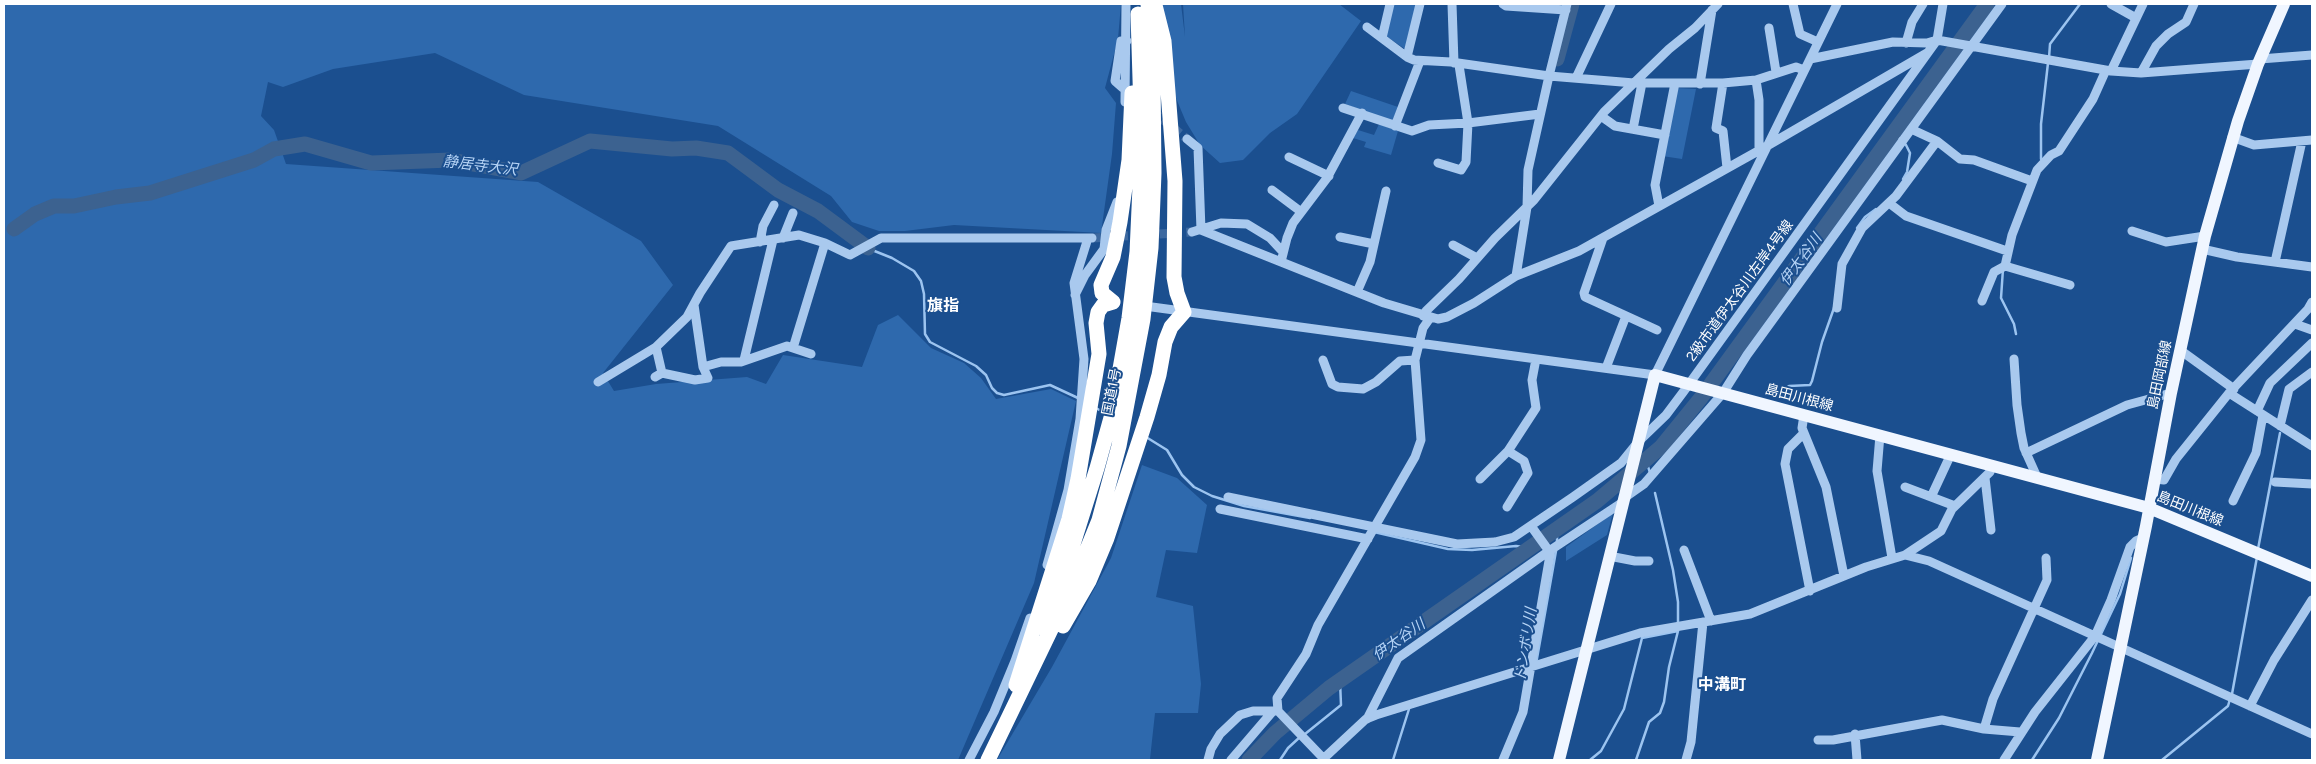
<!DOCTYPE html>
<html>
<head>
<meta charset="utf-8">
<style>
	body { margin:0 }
	#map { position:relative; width:2316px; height:764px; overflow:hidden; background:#1b4f8f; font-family:Figtree,sans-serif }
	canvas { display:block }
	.frame { position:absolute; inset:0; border:5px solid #fff; pointer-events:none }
</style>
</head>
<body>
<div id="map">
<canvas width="2316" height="764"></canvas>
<div class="frame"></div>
</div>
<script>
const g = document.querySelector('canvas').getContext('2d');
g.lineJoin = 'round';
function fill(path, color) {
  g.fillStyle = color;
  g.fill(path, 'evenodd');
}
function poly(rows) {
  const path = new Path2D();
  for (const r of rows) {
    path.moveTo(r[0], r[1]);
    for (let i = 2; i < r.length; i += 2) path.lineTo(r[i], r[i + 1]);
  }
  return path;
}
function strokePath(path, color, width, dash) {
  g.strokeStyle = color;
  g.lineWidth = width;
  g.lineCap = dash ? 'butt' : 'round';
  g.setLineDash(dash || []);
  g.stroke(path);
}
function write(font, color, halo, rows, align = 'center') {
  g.font = font + ' Figtree,"Noto Sans JP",sans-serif';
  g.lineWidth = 4;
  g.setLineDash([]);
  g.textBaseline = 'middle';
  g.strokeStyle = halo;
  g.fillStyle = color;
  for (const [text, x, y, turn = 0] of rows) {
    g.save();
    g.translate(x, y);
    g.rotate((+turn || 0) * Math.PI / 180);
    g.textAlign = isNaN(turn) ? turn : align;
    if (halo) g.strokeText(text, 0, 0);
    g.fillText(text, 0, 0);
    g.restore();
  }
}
fill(poly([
	[4,4,1121,4,1118,39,1105,88,1116,103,1112,154,1101,233,954,225,905,231,879,231,852,222,831,196,718,126,524,95,435,53,333,69,283,87,268,82,261,116,274,130,286,164,538,182,641,241,673,285,603,373,614,391,656,384,747,377,766,384,783,355,862,367,878,325,898,315,931,348,964,363,981,378,996,399,1051,389,1076,401,1034,583,958,760,4,760],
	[1161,4,1181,4,1185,37,1183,4,1339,4,1361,21,1297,114,1270,133,1243,160,1220,163,1200,145,1186,122,1173,91],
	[1393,4,1416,4,1405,49,1386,36],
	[1676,88,1696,89,1682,159,1662,156],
	[1351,91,1398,107,1392,122,1345,104],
	[1379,124,1398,131,1391,155,1364,147,1366,142,1353,138,1358,130,1374,135],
	[1142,465,1177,478,1207,505,1197,553,1166,550,1156,597,1193,606,1201,684,1198,713,1155,713,1150,759,1163,760,997,760,1052,667,1111,558],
	[1613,513,1607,535,1566,561,1566,547]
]), '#2e69ad');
strokePath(poly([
	[2049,58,2050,44,2080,4],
	[1894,133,1906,145,1910,153,1907,172,1903,179],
	[2041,159,2041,124,2048,63],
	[1857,228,1865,217,1876,209],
	[867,248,892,258,914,271,921,281,924,294,925,334,930,342,976,366,986,375,992,388,997,393,1004,395,1050,385,1078,398],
	[2003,269,2001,298,2014,324,2016,334],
	[1782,394,1784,389,1789,386,1810,385,1812,381,1822,342,1834,308],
	[1096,408,1106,414],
	[1146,437,1167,450,1182,475,1194,487,1212,496,1244,506,1310,518],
	[1646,460,1650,473],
	[1374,532,1448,549,1472,550,1516,546,1531,548],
	[1557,543,1557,530],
	[2258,549,2280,433],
	[1536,664,1556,551],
	[2232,694,2257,557],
	[1305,734,1341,705,1340,681],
	[1280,760,1288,748,1300,737],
	[1393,760,1409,709],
	[1590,760,1601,751,1624,709,1642,638,1678,631],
	[1636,760,1649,722,1660,713,1664,702,1669,667,1678,631,1678,602,1673,570,1655,493],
	[2032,760,2059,718,2092,653,2120,594,2131,558],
	[2162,760,2228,706,2230,699]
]), '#9cc4f0', 2.5);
strokePath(poly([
	[1557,59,1572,4],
	[14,229,35,214,54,206,74,206,116,197,150,193,254,160,274,149,305,144,371,163,451,160,521,173,590,141,672,149,696,148,728,153,778,190,818,211,868,248],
	[1249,760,1275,733,1329,688,1597,501,1661,447,1700,399,1987,4]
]), '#3c6290', 15);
strokePath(poly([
	[1152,111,1187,139],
	[1092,238,1192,232]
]), '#3d69a0', 9, [9, 4.5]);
strokePath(poly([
	[1452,4,1454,63],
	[1503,4,1506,6,1566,10],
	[1793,4,1800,34,1818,42],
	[2111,4,2136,18],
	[1367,27,1407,57,1414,60,1451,62,1549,76,1634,83,1723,83,1756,80,1796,67,1804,70],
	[1769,28,1776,72],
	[1382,38,1390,4],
	[1906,43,1912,22,1923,4],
	[1407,57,1420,4],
	[1810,59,1893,42,1927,43,1937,40,2111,71,2141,73,2258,64],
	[2260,59,2312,55],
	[2111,71,2143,4],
	[2141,73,2156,46,2168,34,2186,22,2194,4],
	[1576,78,1611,4],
	[1756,80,1759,100,1759,150],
	[1723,83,1716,128,1723,131,1727,168],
	[1700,84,1712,10],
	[1123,88,1115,81,1121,41,1127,41],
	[1125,102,1126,4],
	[1343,108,1412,131,1429,125,1468,123,1540,114],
	[1601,116,1615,126,1665,135],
	[1395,126,1420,61],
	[1633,129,1642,83],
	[1911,129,1937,141,1960,159,1974,160,2032,181],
	[2232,137,2254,145,2312,140],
	[1187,139,1198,148,1201,230,1384,303,1438,319,1447,317,1474,303,1516,276,1579,251,1767,146,1927,53],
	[1289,157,1329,176],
	[1438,163,1461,170,1466,162,1468,123,1459,65],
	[1272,190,1300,211],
	[1889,203,1906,216,2007,251],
	[1659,206,1655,185,1675,83],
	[2132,231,2166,242,2205,236],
	[1192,232,1221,223,1247,224,1270,238,1283,252],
	[1340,237,1374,244],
	[783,238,793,213],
	[1603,238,1584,293,1585,297,1657,330],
	[760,242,763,226,774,205],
	[1453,245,1477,258],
	[2202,249,2237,257,2312,267],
	[1281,262,1287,238,1293,223,1327,178,1362,113],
	[2275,262,2302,141],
	[2005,266,2012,235,2037,170,2051,155,2059,151,2093,99,2106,70],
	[1516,276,1527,207,1528,170,1549,76,1567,4],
	[1357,292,1370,262,1386,191],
	[1075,295,1085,275,1104,249,1106,230,1117,202],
	[1982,301,1994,272,2005,266,2070,285],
	[694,305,703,367],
	[1152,307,1655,375,1837,4],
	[1837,308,1842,264,1862,228,1896,196,1937,141],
	[1423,316,1426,311,1459,279,1495,238,1534,200,1604,112,1669,49,1695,28,1718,4],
	[2295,324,2312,330],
	[656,347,662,373],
	[793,348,825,243],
	[2180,350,2234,389],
	[2014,359,2017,405,2021,433,2024,448,2037,477],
	[744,360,773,240],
	[1323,360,1332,384,1338,387,1363,389,1376,382,1400,361,1415,360],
	[1606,368,1626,316],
	[655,377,662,373,695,380,708,378,703,367,721,362,741,362,787,346,811,354],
	[598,382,656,347,687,317,700,293,731,246,799,235,825,243,850,255,881,238,1092,238],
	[2229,393,2312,446],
	[2257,411,2270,383,2312,343],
	[1804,415,1802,428,1826,487,1844,576],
	[2280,426,2289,389,2312,372],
	[1804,433,1788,449,1785,464,1810,591],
	[1880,435,1877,471,1892,558],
	[2026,453,2127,405,2171,393],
	[1985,478,1991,530],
	[1480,479,1508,451,1536,408,1532,380,1536,359],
	[2155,479,2164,480,2176,459,2229,393,2308,309,2312,302],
	[2275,482,2312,484],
	[1905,487,1955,506],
	[1228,497,1457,544,1495,542,1514,537,1573,497,1621,463,1638,442,1666,415,1684,391,1937,40,1943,4],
	[1931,497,1951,454],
	[1624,498,1644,484,1723,393,1747,355,2002,4],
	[2233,501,2256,453,2263,415],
	[1507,507,1528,473,1524,461,1508,451],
	[1220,509,1368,539],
	[1531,526,1549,551],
	[1684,550,1711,621],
	[1905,555,1941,531,1952,509,1990,472,1992,465],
	[1609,556,1635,561,1649,561],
	[1047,565,1068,490,1080,419,1084,359,1074,283,1088,238],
	[2250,706,2274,660,2312,600],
	[1367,719,1398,658,1549,551,1623,502],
	[1984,729,1993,699,2047,580,2046,558],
	[1855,734,1857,760],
	[1818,740,1833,740,1942,720,1984,729,2020,732],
	[1324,759,1278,711,1277,698,1306,654,1318,625,1415,457,1421,440,1415,360,1423,328,1430,318],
	[969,760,994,712,1015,661,1030,618],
	[1208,760,1211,749,1220,734,1240,715,1253,711,1278,711],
	[1231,760,1273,711],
	[1322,760,1366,719,1376,715,1640,633,1750,614,1866,567,1905,555,1929,561,2312,734],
	[1503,760,1523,712,1551,549],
	[1686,760,1691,742,1703,622],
	[2004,760,2035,712,2095,636,2111,600,2130,547,2136,541,2143,538]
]), '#a9c9ee', 9);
strokePath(poly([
	[1559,760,1655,375,2149,508,2312,576],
	[2097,760,2146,526,2171,393,2205,236,2238,121,2258,64,2284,4]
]), '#f0f6ff', 12);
strokePath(poly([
	[1113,302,1102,293,1101,285,1113,257,1120,222,1129,160,1132,93],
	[1063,626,1089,581,1107,538,1147,417,1159,375,1165,342,1171,327,1184,312,1177,293,1174,277,1175,181,1164,41,1155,5],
	[1043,628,1064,573,1097,468,1112,414,1129,318,1137,252,1142,143,1138,14],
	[1016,685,1069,519,1078,479,1099,354,1096,323,1098,312,1103,305,1113,302],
	[988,760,1073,584,1099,520,1119,446,1143,319,1151,248,1154,173,1153,74,1148,4]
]), '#fff', 15);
write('14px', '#fff', '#1b4f8f', [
	["2級市道伊太谷川左岸4号線",1740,291,-54],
	["島田岡部線",2160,375,-78],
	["国道1号",1112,392,-79],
	["島田川根線",1799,398,15],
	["島田川根線",2190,509,22]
]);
write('italic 15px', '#b5d3f5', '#1b4f8f', [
	["静居寺大沢",480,166,7],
	["伊太谷川",1801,260,-54],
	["伊太谷川",1399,640,-35],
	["ドンボリ川",1526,645,-81]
]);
write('bold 16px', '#fff', '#1b4f8f', [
	["旗指",943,306],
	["中溝町",1722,685]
]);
</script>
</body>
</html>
